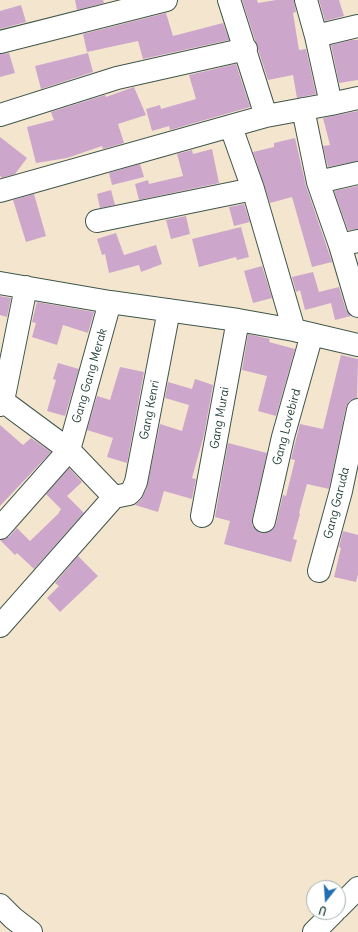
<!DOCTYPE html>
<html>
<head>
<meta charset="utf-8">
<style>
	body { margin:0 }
	#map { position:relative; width:358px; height:932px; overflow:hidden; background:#f4e6ce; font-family:Delius,sans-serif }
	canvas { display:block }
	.north { position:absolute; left:306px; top:880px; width:40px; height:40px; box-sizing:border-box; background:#fff; border:1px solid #a5b1ae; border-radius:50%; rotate:197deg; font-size:11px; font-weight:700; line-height:16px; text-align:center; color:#1f3d34 }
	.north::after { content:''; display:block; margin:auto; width:14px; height:18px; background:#1f6fb2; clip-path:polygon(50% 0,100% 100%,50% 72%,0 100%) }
</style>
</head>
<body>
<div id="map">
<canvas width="358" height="932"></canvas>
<div class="north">U</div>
</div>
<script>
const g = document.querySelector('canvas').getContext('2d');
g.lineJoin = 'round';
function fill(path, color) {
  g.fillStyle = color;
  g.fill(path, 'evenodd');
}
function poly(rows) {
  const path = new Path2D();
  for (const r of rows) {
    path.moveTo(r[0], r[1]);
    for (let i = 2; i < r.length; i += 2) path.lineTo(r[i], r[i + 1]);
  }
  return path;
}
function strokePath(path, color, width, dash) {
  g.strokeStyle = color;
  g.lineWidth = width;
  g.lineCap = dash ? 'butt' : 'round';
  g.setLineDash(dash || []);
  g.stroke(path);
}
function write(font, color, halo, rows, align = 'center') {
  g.font = font + ' Delius,sans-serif';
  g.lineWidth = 3;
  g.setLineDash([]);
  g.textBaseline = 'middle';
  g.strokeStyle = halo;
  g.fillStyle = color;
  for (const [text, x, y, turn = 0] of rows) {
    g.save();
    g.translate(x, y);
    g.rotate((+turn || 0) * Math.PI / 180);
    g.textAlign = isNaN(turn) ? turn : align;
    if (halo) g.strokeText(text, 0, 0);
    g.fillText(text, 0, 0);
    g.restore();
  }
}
fill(poly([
	[75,0,103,0,104,3,77,10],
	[242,0,257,0,258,3,276,0,294,0,296,12,293,13,299,50,306,49,316,94,297,98,293,75,268,80],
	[319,0,339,0,344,16,325,21],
	[21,5,26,22,0,29,0,11],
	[166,13,173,36,223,23,229,40,143,59,138,41,87,52,83,34],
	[352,40,358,40,358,80,339,83,331,45],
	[9,53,15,73,0,77,0,54],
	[88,53,93,72,41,89,35,66],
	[236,64,250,107,170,130,169,126,152,131,146,109,160,105,161,109,196,99,189,75],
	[134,87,146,115,118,124,124,143,103,149,102,146,67,158,36,163,27,127,54,120,51,112,105,95,106,97],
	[358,111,358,161,328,167,323,146,330,145,323,118],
	[0,137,27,158,15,174,2,178,0,176],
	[295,138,306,186,332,262,312,267,292,197,270,203,253,152,274,147,274,143],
	[212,149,219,183,139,200,135,184,148,180,149,184,183,176,177,154,192,150,193,154],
	[140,164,144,177,112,185,109,173],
	[358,186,358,229,348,230,334,191],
	[111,190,115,205,100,208,97,194],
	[34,194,46,236,26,242,13,200],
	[244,204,250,222,234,226,229,207],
	[186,216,190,234,171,239,166,220],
	[241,227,249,257,237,260,236,257,199,267,192,239],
	[116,233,124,255,156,245,162,264,141,272,139,265,109,273,105,254,102,255,97,239],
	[262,266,272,298,253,303,244,271],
	[313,272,319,292,339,287,346,310,351,316,335,320,331,303,305,310,300,290,296,292,292,277],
	[0,296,11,298,7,317,0,315],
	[37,302,94,312,88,333,63,325,57,345,32,337,36,323,32,322],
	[248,334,270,339,269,342,295,349,276,416,258,411,267,376,242,370],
	[341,355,358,359,357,398,349,401,346,407,329,489,307,484,299,513,300,514,293,539,297,540,291,562,224,544,230,521,215,517,228,443,267,453,252,519,252,525,256,530,262,533,268,533,273,529,276,524,283,495,286,496,295,460,291,459,300,424,323,429],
	[58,363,79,369,65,416,47,411,56,380,53,379],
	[120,367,144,372,127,463,107,457,113,438,87,430,97,396,110,400],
	[195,379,213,385,204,435,192,478,196,479,192,499,164,491,158,512,135,505,141,500,147,487,160,424,182,431,189,405,165,398,168,382,192,389],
	[0,425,23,445,31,438,51,452,0,506],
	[69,468,82,482,67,496,84,513,34,569,17,553,15,555,0,540,9,537,17,528,30,541,58,514,61,509,46,494],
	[343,531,358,535,358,574,356,582,334,577,341,548,339,547],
	[78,556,98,576,60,612,47,598,59,586,55,583]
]), '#cda6cb');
const minor = poly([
	[229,0,266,116,331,104],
	[306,0,316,36,331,104,358,98],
	[316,36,358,26],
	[0,42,166,0],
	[303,109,318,182,340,245,358,306],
	[0,115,117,78,246,49],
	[231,127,253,189,294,330],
	[318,182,358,173],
	[0,191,266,116],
	[97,221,253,189],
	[340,245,358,241],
	[0,283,110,302,238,320,294,330,358,345],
	[0,399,69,450,114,497],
	[0,405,3,401,26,287],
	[114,497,129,494,132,491,136,482,169,310],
	[202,516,238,320],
	[264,521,283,437,312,334],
	[0,528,69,450,110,302],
	[319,571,341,491,358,410],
	[0,626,114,497],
	[0,905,13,918,31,932],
	[338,908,358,888],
	[314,932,334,912]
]);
strokePath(minor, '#3f564b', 24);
strokePath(minor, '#fff', 22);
write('12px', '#1f3d34', '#fff', [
	["Gang Gang Merak",90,376,-74],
	["Gang Kenri",150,410,-79],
	["Gang Murai",220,418,-80],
	["Gang Lovebird",287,427,-75],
	["Gang Garuda",337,503,-76]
]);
</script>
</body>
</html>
